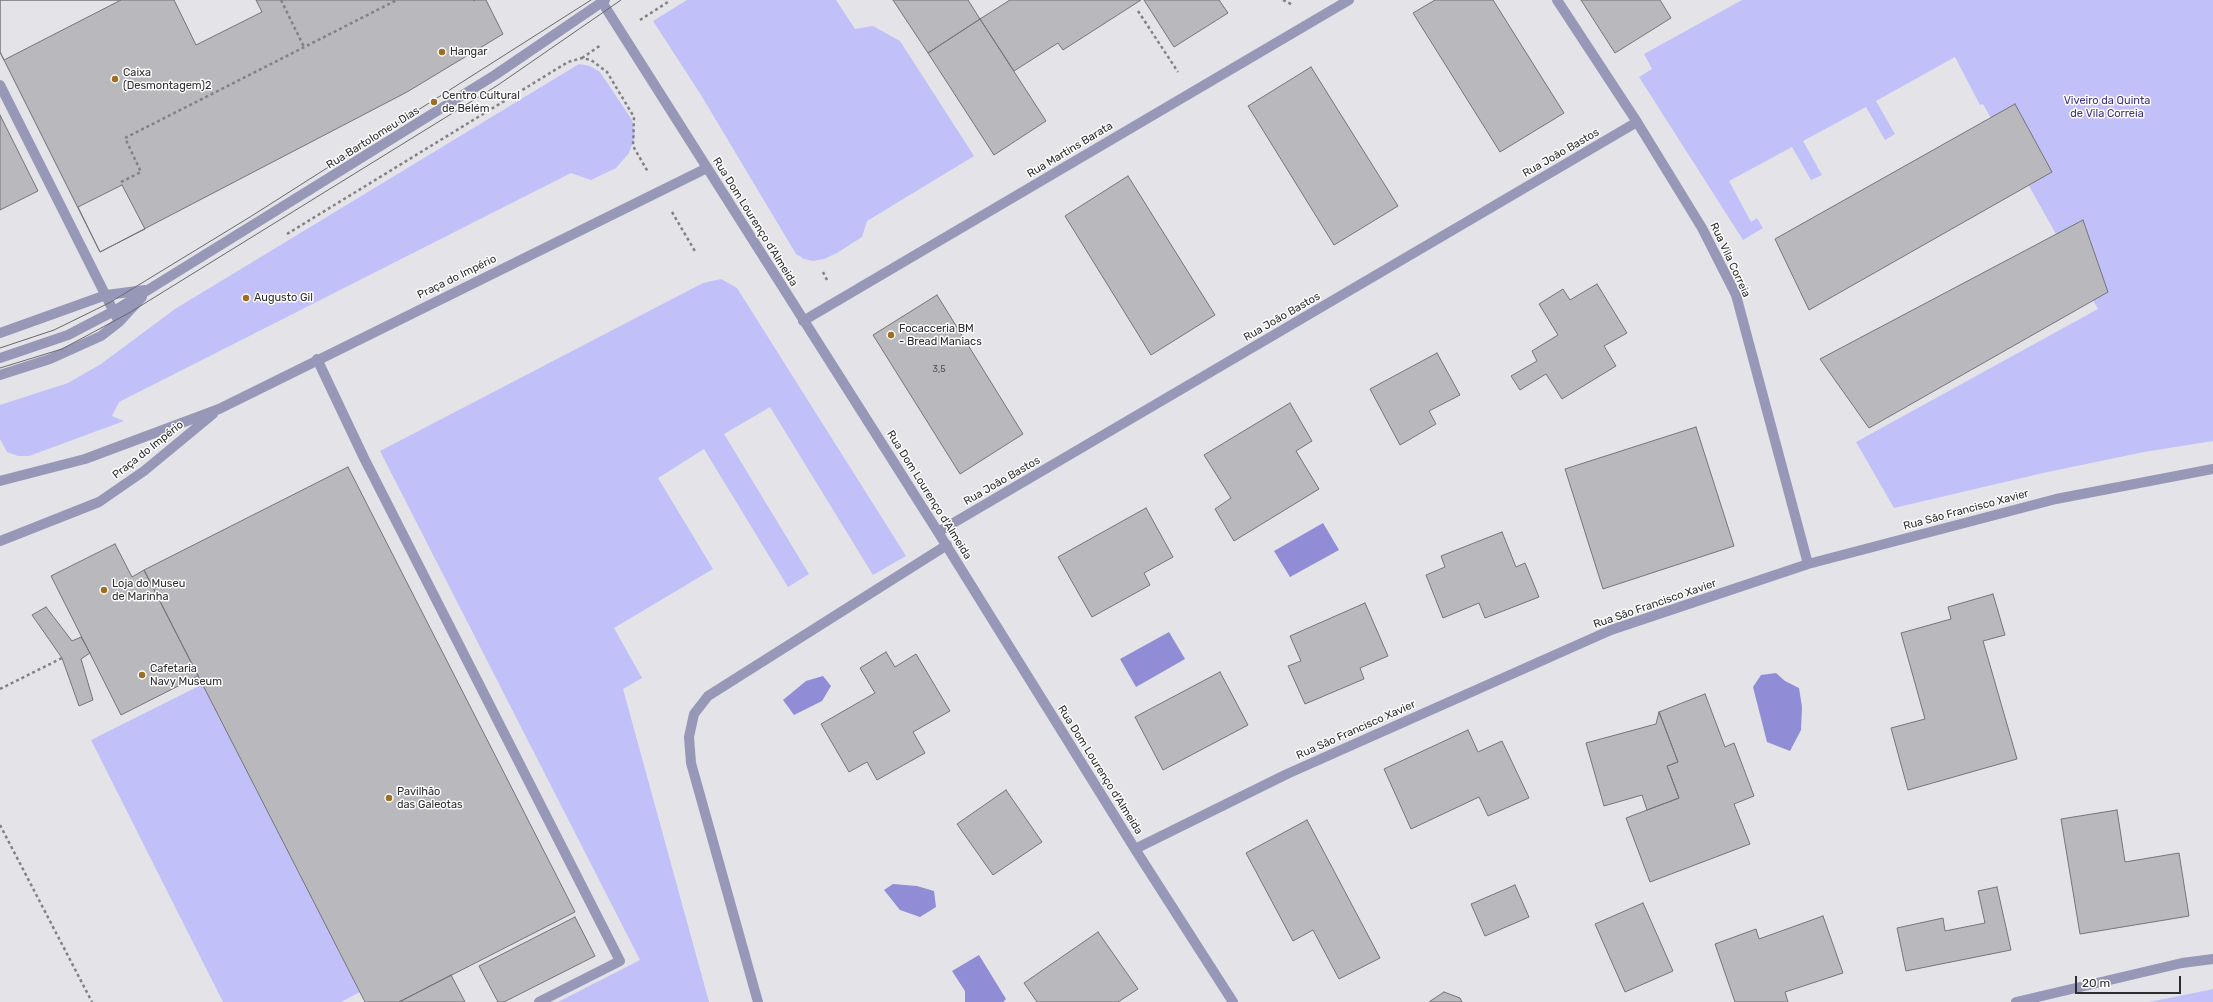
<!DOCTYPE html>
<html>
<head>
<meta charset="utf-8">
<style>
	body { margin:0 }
	#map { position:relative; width:2213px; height:1002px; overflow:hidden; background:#e3e3e8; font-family:Rubik,sans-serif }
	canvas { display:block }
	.scale { position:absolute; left:2075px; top:976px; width:106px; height:18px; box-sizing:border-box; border:2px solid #2d2d2f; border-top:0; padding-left:5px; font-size:12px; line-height:14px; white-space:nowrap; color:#2d2d2f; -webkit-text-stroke:3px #fff; paint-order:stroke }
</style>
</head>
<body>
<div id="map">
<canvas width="2213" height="1002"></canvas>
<div class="scale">20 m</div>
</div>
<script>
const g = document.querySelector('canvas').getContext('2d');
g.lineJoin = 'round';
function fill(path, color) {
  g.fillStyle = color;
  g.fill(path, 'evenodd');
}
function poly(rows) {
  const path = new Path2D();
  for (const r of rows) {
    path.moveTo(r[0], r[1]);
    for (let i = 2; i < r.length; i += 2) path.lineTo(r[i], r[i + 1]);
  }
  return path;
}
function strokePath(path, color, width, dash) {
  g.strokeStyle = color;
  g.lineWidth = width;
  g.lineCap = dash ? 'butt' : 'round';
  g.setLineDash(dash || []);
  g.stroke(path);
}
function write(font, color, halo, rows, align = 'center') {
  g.font = font + ' Rubik,sans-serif';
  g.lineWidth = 3;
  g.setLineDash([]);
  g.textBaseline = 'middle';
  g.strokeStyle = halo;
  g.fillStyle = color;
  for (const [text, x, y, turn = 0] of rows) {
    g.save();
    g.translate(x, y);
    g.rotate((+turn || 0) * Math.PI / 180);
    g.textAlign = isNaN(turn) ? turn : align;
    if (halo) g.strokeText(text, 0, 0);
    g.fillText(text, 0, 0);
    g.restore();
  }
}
fill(poly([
	[687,0,836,0,855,29,873,26,900,41,974,156,867,221,862,237,837,253,824,259,813,261,804,259,796,254,701,95,653,21],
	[1742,0,2213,0,2213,441,2144,452,2043,473,1894,508,1856,442,2098,309,1983,104,1980,105,1955,57,1876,101,1895,134,1885,140,1866,107,1803,141,1822,175,1811,180,1792,147,1729,181,1751,222,1757,218,1763,228,1743,240,1639,77,1652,69,1644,54],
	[579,64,590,66,600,72,632,120,635,136,629,153,616,168,591,180,571,173,119,402,112,416,124,421,29,456,18,456,7,452,0,439,0,405,68,383,101,364,175,309],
	[721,279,737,288,906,556,873,575,770,407,724,434,809,574,788,587,704,449,658,478,713,569,614,628,642,678,623,689,709,1002,558,1002,640,960,380,451,703,283],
	[203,684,360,992,341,1002,223,1002,91,740],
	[2213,989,2213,1002,2149,1002,2189,994]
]), '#c2c0f9');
fill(poly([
	[1323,523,1339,550,1290,577,1274,551],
	[1169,632,1185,659,1136,687,1120,659],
	[1776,673,1785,681,1799,688,1802,707,1801,730,1790,751,1767,742,1753,687,1761,675],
	[823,676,831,686,822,701,794,715,783,700,806,681],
	[893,884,917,886,934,891,936,907,920,917,900,910,884,890],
	[979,955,1006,999,1003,1002,965,1002,965,991,952,971]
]), '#908cd5');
const building = poly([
	[0,0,121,0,4,60,0,52,0,0],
	[0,0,174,0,196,45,262,12,256,0,486,0,503,34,407,92,100,252,0,52,0,0],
	[893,0,968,0,980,19,928,53,893,0],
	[1010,0,1141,0,1063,50,1058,43,1014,71,980,19,1010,0],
	[1144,0,1219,0,1228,13,1174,47,1144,0],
	[1435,0,1493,0,1564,113,1500,152,1413,13,1435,0],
	[1581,0,1660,0,1671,18,1615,53,1581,0],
	[980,19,1046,121,994,155,928,53,980,19],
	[1311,67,1398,206,1334,245,1248,106,1311,67],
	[2015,104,2052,172,1809,310,1775,239,2015,104],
	[0,115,38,191,0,210,0,115],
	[1128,176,1215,315,1151,355,1065,216,1128,176],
	[122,185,145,229,100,252,78,207,122,185],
	[2083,220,2108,292,1869,428,1820,359,2083,220],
	[1597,284,1627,333,1604,346,1616,366,1562,399,1546,374,1520,390,1511,376,1537,361,1532,351,1558,335,1539,304,1563,289,1570,300,1597,284],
	[937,295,1023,434,960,474,873,335,937,295],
	[1437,353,1460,395,1429,411,1436,424,1400,445,1370,389,1437,353],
	[1290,403,1312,441,1296,451,1319,489,1234,541,1215,509,1231,498,1204,455,1290,403],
	[1696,427,1734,546,1603,589,1565,469,1696,427],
	[348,467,575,912,399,1002,365,1002,144,570,348,467],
	[1146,508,1173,557,1144,573,1150,585,1092,617,1058,557,1146,508],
	[1502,532,1516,567,1525,563,1539,597,1485,618,1479,603,1443,618,1426,575,1445,567,1441,556,1502,532],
	[115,544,132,577,144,570,198,676,121,715,51,576,115,544],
	[1993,594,2005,635,1983,641,2017,759,1908,790,1891,728,1925,719,1901,633,1951,619,1948,607,1993,594],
	[1365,603,1388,656,1360,668,1364,679,1305,704,1288,666,1301,661,1290,636,1365,603],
	[46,607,72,641,81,637,90,653,81,659,93,700,79,706,62,658,32,615,46,607],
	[886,652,895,667,916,654,950,711,913,732,925,753,877,780,867,762,849,772,821,724,875,693,860,668,886,652],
	[1220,672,1248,725,1163,770,1135,717,1220,672],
	[1705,694,1725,747,1734,743,1754,796,1734,804,1750,844,1650,882,1626,818,1679,798,1667,766,1678,762,1659,712,1705,694],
	[1659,712,1678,762,1667,766,1679,798,1647,810,1642,795,1604,806,1586,743,1656,724,1659,712],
	[1468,730,1478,752,1502,741,1529,798,1488,816,1479,797,1411,829,1384,769,1468,730],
	[1006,790,1042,842,993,875,957,824,1006,790],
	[2117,810,2125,862,2179,853,2189,916,2080,934,2061,819,2117,810],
	[1307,820,1380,958,1339,979,1313,930,1293,941,1246,853,1307,820],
	[1515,885,1529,917,1485,936,1471,904,1515,885],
	[1997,887,2011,950,1906,971,1897,928,1943,918,1945,931,1985,923,1978,891,1997,887],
	[1643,903,1673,971,1625,992,1595,924,1643,903],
	[1823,916,1843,973,1785,992,1788,1002,1735,1002,1715,944,1756,929,1759,939,1823,916],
	[575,917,595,956,504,1002,498,1002,479,966,575,917],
	[1098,932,1138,989,1118,1002,1037,1002,1024,983,1098,932],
	[451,975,465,1002,399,1002,451,975],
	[1444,992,1460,998,1462,1002,1429,1002,1444,992]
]);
fill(building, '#b8b8bd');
strokePath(building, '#747479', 1);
strokePath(poly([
	[281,0,304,47],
	[473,0,475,0],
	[1283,0,1293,5],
	[1138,11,1178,72],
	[640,20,668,2,666,0],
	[582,58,601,45],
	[121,182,141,172,125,138,397,0],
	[672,212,696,253],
	[287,234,568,62,582,58,591,60,607,72,634,117,633,146,648,172],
	[823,272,827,280],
	[0,689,62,658],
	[0,825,92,1002]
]), '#828285', 2.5, [3, 3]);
strokePath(poly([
	[1557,0,1637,122,1702,228,1736,295,1808,564],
	[602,2,938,532,1135,849,1233,1002],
	[0,85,119,322],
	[803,321,1349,0],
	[0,333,106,295,145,290],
	[0,358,68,335,114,311,495,75,605,0],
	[317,359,364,458,620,961,539,1002],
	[0,375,50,359,101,336,119,322,142,297],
	[0,481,85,459,219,409,707,168],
	[938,532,1637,122],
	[0,541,99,502,144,471,213,414],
	[1135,849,1287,774,1611,630,1808,564,2056,499,2213,469],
	[758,1002,691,763,689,737,694,714,708,696,947,545],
	[2016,1002,2182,963,2213,959]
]), '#9797b8', 10);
strokePath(poly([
	[0,348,54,330,109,303,250,217,591,0],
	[0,368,62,349,129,313,498,85,621,0]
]), '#69696c', 1);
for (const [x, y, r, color] of [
	[442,52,4,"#9e6f21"],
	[115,79,4,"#9e6f21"],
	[434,102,4,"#9e6f21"],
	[246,298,4,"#9e6f21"],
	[891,335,4,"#9e6f21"],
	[104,590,4,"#9e6f21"],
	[142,675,4,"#9e6f21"],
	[389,798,4,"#9e6f21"]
]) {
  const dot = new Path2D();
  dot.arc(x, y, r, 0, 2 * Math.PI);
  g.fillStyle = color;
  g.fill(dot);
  strokePath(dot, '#fff', 1.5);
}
write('9px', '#505052', null, [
	["3,5",939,369]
]);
write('11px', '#2d2d2f', '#fff', [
	["Hangar",450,52],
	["Caixa",123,73],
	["(Desmontagem)2",123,86],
	["Centro Cultural",442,96],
	["de Belém",442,109],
	["Augusto Gil",254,298],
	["Focacceria BM",899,329],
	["- Bread Maniacs",899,342],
	["Loja do Museu",112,584],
	["de Marinha",112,597],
	["Cafetaria",150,669],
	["Navy Museum",150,682],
	["Pavilhão",397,792],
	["das Galeotas",397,805]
], 'left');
write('11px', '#3e2f85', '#fff', [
	["Viveiro da Quinta",2107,101],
	["de Vila Correia",2107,114]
]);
write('11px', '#2d2d2f', '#fff', [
	["Rua Bartolomeu Dias",373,138,-32],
	["Rua Martins Barata",1070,150,-31],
	["Rua João Bastos",1561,153,-30],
	["Rua Dom Lourenço d'Almeida",755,222,58],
	["Rua Vila Correia",1730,260,65],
	["Praça do Império",457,277,-26],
	["Rua João Bastos",1282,317,-30],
	["Praça do Império",148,450,-38],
	["Rua João Bastos",1002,481,-30],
	["Rua Dom Lourenço d'Almeida",929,495,58],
	["Rua São Francisco Xavier",1966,510,-15],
	["Rua São Francisco Xavier",1655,604,-19],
	["Rua São Francisco Xavier",1356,730,-24],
	["Rua Dom Lourenço d'Almeida",1100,770,58]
]);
</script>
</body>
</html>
